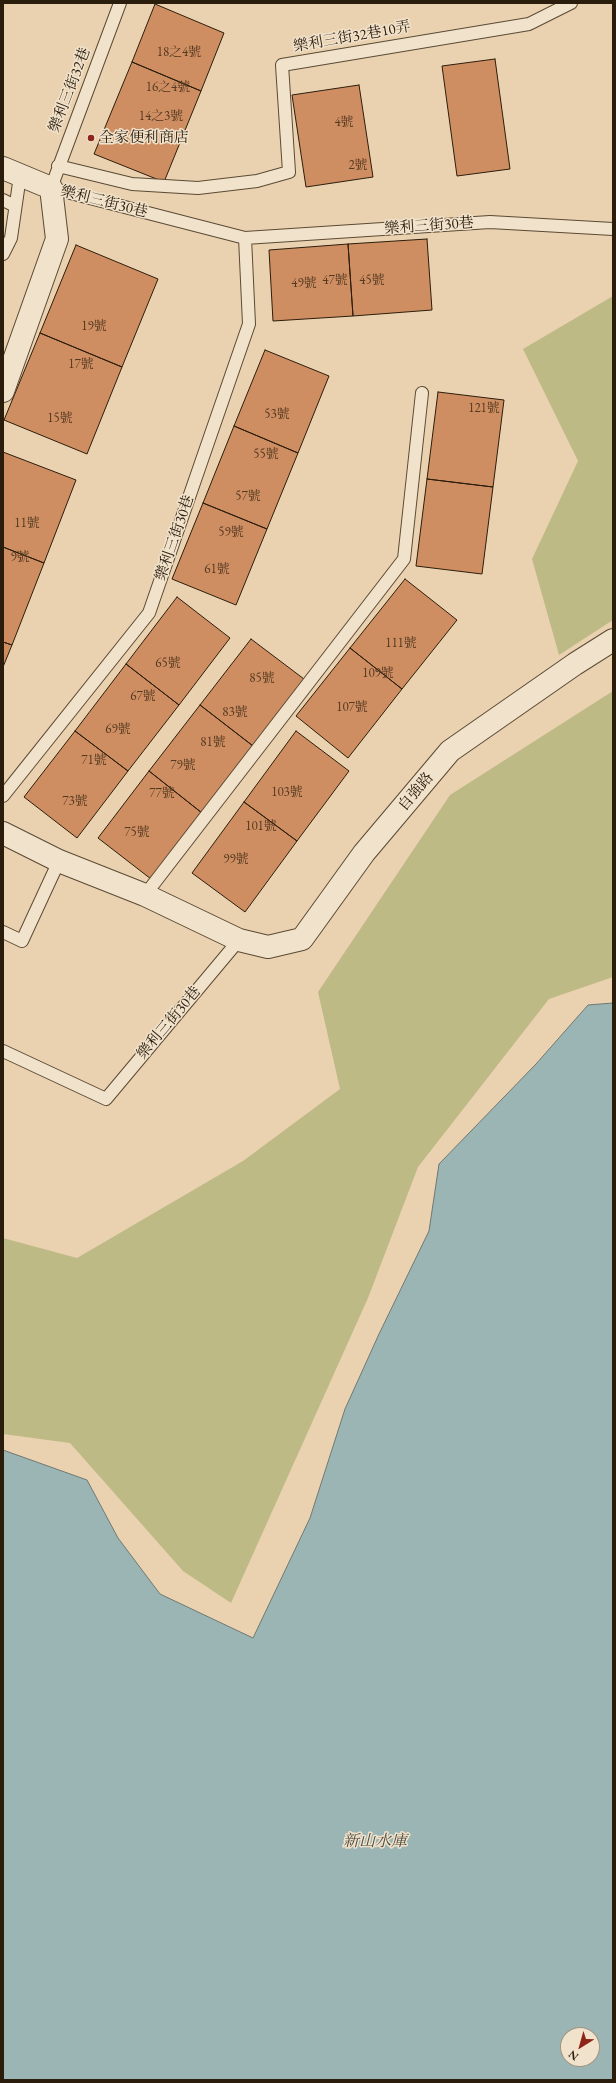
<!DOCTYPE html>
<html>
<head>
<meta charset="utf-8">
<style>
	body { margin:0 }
	#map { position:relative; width:616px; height:2083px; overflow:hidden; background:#ead2b0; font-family:"EB Garamond",serif }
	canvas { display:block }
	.frame { position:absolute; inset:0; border:4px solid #2b1d0b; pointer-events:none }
	.north { position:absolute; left:560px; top:2027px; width:40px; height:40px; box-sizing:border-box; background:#f1e2cc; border:1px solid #a2937f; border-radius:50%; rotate:217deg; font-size:11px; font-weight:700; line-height:16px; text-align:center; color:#2b1d0b }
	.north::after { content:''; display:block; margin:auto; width:14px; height:18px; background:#8f2418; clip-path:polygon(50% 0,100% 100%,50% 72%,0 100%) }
</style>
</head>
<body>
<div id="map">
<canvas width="616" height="2083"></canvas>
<div class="frame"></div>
<div class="north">N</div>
</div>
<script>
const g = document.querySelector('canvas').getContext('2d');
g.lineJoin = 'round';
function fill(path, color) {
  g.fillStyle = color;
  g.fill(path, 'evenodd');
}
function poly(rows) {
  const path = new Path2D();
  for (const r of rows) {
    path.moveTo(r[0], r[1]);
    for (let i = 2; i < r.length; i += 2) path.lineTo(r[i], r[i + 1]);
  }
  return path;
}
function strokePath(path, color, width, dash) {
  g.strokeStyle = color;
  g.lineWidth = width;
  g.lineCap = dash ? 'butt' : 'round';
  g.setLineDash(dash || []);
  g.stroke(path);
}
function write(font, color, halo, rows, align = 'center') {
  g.font = font + ' "EB Garamond","Noto Serif TC",serif';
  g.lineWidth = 3;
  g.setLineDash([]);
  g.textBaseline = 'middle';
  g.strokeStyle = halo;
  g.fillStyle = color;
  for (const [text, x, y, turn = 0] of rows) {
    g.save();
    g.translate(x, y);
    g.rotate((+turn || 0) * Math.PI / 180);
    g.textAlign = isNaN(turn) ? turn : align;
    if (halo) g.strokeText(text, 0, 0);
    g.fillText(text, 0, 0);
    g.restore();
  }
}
fill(poly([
	[613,296,613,620,559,655,532,559,578,461,523,349],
	[613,691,613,977,549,999,418,1167,368,1298,231,1603,183,1571,70,1443,3,1434,3,1238,77,1258,243,1161,340,1089,318,992,450,795]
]), '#beba86');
const water = poly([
	[613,1003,613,2080,3,2080,3,1450,87,1480,118,1538,160,1594,253,1638,310,1518,345,1409,379,1334,429,1231,439,1164,536,1064,588,1005,613,1003],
	[568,2035,592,2035,592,2059,568,2059,568,2035]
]);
fill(water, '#9bb5b5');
strokePath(water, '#6e7871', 1);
const building = poly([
	[155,4,224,33,201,91,132,62,155,4],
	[495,59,510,169,457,176,442,66,495,59],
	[132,62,201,91,164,182,94,154,132,62],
	[359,85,373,177,306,187,292,95,359,85],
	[427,239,432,310,353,316,348,244,427,239],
	[348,244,353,316,273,321,269,250,348,244],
	[76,245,158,279,122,367,40,333,76,245],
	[40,333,122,367,87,454,4,420,40,333],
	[265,350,329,376,298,453,234,426,265,350],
	[438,392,504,400,493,487,427,479,438,392],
	[234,426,298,453,267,529,203,503,234,426],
	[3,452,76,480,44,563,3,547,3,452],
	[427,479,493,487,482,574,416,566,427,479],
	[203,503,267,529,236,605,172,579,203,503],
	[3,547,44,563,12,645,3,642,3,547],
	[405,579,457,620,402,689,350,648,405,579],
	[177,597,230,638,179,705,126,664,177,597],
	[251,639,304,679,253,746,200,705,251,639],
	[3,642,12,645,3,667,3,642],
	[350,648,402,689,348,758,296,716,350,648],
	[126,664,179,705,128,771,75,731,126,664],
	[200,705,253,746,202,813,149,771,200,705],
	[75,731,128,771,77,838,24,797,75,731],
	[296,731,349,771,297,841,244,802,296,731],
	[149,771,202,813,151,879,98,838,149,771],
	[244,802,297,841,245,912,192,873,244,802]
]);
fill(building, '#cf8e62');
strokePath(building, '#2b1d0b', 1);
const service = poly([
	[120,3,51,188,245,238,490,222,613,229],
	[58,166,132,184,198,188,257,181,289,172,282,65,529,24,571,3],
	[3,200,15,206],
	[3,254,11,238,20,176],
	[3,796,149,613,249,324,245,238],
	[145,895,404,559,422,393],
	[3,932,22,941,59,861],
	[3,1051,106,1099,239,940]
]);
const minor = poly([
	[3,168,51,188,57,239,3,391],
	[3,833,59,861,145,895,239,940,268,947,302,939,364,853,450,751,575,664,613,640]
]);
strokePath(service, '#5b4a34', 14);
strokePath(minor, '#5b4a34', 24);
strokePath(service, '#f1e2cc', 12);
strokePath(minor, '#f1e2cc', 22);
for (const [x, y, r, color] of [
	[91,138,4,"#8f2418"]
]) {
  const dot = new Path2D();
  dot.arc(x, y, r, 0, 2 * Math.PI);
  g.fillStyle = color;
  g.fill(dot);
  strokePath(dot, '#f1e2cc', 1.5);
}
write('13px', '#543921', null, [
	["18之4號",179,52],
	["16之4號",168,87],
	["14之3號",161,116],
	["4號",344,122],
	["2號",358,165],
	["47號",335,280],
	["45號",372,280],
	["49號",304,283],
	["19號",94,326],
	["17號",81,364],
	["121號",484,408],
	["53號",277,414],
	["15號",60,418],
	["55號",266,454],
	["57號",248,496],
	["11號",27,523],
	["59號",231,532],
	["9號",20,557],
	["61號",217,569],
	["111號",401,643],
	["65號",168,663],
	["109號",378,673],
	["85號",262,678],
	["67號",143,696],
	["107號",352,707],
	["83號",235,712],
	["69號",118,729],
	["81號",213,742],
	["71號",94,760],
	["79號",183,765],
	["103號",287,792],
	["77號",162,793],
	["73號",75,801],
	["101號",261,826],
	["75號",137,832],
	["99號",236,859]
]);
write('15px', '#2b1d0b', '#f1e2cc', [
	["樂利三街32巷10弄",352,37,-10],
	["樂利三街32巷",70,90,-69],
	["樂利三街30巷",104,202,14],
	["樂利三街30巷",429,226,-4],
	["樂利三街30巷",175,538,-71],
	["自強路",416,792,-50],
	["樂利三街30巷",169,1023,-50]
]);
write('15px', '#2b1d0b', '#f1e2cc', [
	["全家便利商店",99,138]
], 'left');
write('italic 16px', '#4d4b3e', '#f1e2cc', [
	["新山水庫",375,1842]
]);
</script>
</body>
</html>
